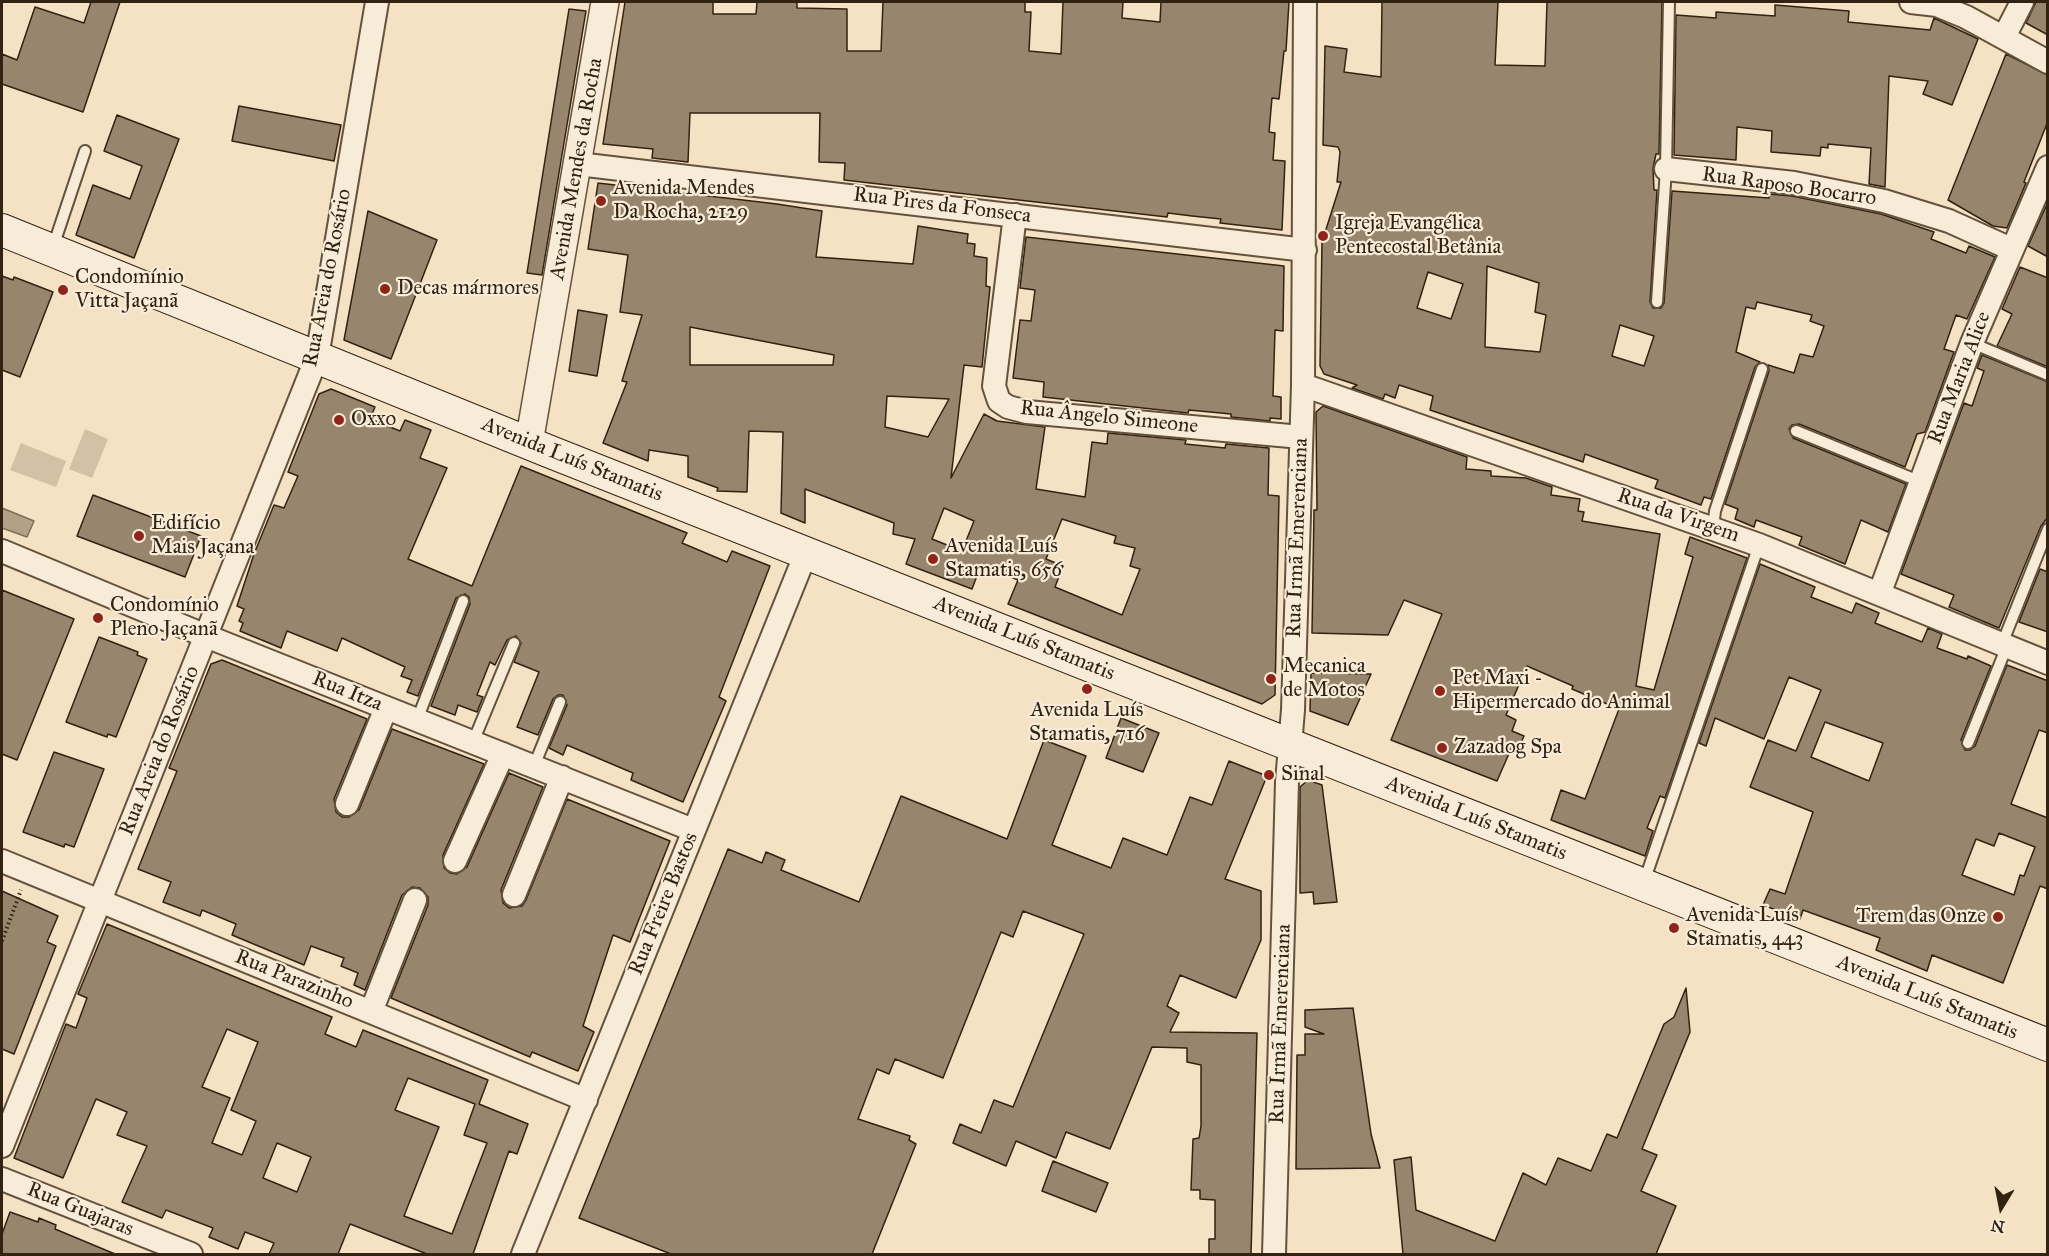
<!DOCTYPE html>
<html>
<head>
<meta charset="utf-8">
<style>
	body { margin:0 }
	#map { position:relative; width:2049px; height:1256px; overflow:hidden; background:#f5e1c3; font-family:"IM FELL Great Primer",serif }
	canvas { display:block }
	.frame { position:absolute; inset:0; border:3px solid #322212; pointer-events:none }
	.north { position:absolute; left:1971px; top:1178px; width:60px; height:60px; -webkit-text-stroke:4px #f8ecd8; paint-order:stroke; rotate:190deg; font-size:16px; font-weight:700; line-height:24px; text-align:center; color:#322212 }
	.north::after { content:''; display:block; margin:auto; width:21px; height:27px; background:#322212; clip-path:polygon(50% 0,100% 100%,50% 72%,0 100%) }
</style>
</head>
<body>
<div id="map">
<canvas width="2049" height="1256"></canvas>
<div class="frame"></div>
<div class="north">N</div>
</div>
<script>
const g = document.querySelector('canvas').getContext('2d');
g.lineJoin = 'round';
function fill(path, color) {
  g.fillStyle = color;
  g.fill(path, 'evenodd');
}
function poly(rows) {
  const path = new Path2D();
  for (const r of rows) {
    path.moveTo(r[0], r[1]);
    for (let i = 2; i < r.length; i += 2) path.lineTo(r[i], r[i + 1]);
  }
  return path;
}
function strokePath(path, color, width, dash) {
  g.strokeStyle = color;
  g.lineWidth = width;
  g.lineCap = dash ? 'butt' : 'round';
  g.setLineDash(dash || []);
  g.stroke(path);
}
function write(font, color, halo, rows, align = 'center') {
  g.font = font + ' "IM FELL Great Primer",serif';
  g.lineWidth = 4.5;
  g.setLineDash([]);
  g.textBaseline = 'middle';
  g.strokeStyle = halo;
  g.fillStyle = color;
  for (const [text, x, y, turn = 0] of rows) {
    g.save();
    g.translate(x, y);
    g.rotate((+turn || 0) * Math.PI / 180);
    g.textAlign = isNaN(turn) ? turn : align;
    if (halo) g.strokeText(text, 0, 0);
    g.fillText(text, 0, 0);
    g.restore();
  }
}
fill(poly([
	[85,429,108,439,92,478,69,469],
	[21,443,66,461,56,487,10,470]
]), '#d4c1a5');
const water = poly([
	[2,508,34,521,27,537,2,528,2,508]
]);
fill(water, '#b3a087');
strokePath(water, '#7f6e58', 1.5);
const building = poly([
	[91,2,120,2,83,112,2,84,2,54,17,60,35,7,84,23,91,2],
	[625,2,713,2,713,14,756,14,757,2,797,2,797,8,847,9,847,51,881,51,883,2,1025,2,1025,12,1031,12,1029,51,1061,54,1063,2,1123,2,1122,18,1160,22,1161,2,1289,2,1286,51,1284,51,1279,99,1272,98,1269,132,1275,133,1273,160,1285,161,1282,230,1220,223,1221,219,1192,216,1168,213,1167,217,844,180,845,163,819,162,820,113,690,113,688,162,652,158,653,149,603,144,625,2],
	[1382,2,1498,2,1495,65,1545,66,1547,2,1662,2,1659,154,1656,154,1653,168,1654,190,1657,190,1650,302,1653,308,1661,308,1664,303,1672,191,1769,198,1769,194,1792,196,1881,214,1934,232,1931,239,1966,253,1969,246,1995,257,1967,319,1956,315,1944,349,1954,352,1925,432,1917,434,1905,467,1799,424,1792,425,1789,429,1793,438,1906,484,1888,532,1861,520,1845,564,1799,545,1802,537,1756,520,1754,527,1735,519,1738,509,1725,504,1769,371,1768,365,1794,373,1800,354,1813,357,1824,326,1810,321,1812,315,1757,302,1755,309,1746,307,1736,352,1760,362,1755,367,1711,499,1704,497,1701,505,1655,488,1658,480,1585,454,1583,462,1430,410,1433,396,1399,385,1395,398,1385,394,1383,399,1352,388,1357,385,1324,374,1320,366,1322,242,1341,182,1337,182,1340,152,1338,147,1323,145,1325,46,1347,49,1344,72,1381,77,1382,2],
	[1487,266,1539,283,1535,312,1546,315,1540,352,1485,347,1487,266],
	[1428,272,1463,284,1451,319,1417,308,1428,272],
	[1620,325,1654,336,1644,366,1612,356,1620,325],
	[2036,2,2048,2,2048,35,2026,23,2036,2],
	[1775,5,1849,11,1848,22,1930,30,1934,18,1978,39,1952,105,1923,94,1928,81,1889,76,1885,187,1869,184,1871,148,1828,144,1828,148,1821,147,1820,156,1771,152,1772,131,1737,127,1736,160,1674,155,1676,15,1716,18,1716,12,1775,16,1775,5],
	[569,9,586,11,542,275,527,273,569,9],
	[2006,54,2048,75,2048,121,2024,182,2026,183,2007,228,1993,226,1948,200,2006,54],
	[239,106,341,125,334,161,232,141,239,106],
	[117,115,179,139,134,258,76,235,93,185,130,199,142,166,104,151,117,115],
	[598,183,777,204,822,211,816,257,913,264,918,226,968,234,967,243,975,244,974,256,987,258,986,286,990,287,982,367,964,365,951,478,984,414,997,421,1045,427,1036,489,1085,497,1092,442,1107,444,1108,433,1186,440,1185,444,1225,448,1226,444,1269,448,1268,495,1279,496,1275,695,1262,704,1008,604,1018,580,981,565,972,589,906,564,915,539,893,534,894,523,805,489,805,523,781,513,783,432,749,431,747,492,717,491,718,488,688,477,688,456,649,450,648,461,603,443,627,382,622,381,642,315,620,312,628,255,588,249,598,183],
	[690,327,834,355,833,365,690,365,690,327],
	[887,396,949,399,928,437,885,427,887,396],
	[944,508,974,521,962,551,932,539,944,508],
	[1062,519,1116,536,1114,543,1135,548,1130,566,1140,569,1122,615,1055,587,1063,566,1046,559,1062,519],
	[2048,202,2048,257,2028,246,2048,202],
	[368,211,437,240,391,359,344,340,368,211],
	[1026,237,1284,266,1283,331,1275,330,1273,396,1281,397,1281,419,1270,418,1270,421,1231,417,1231,414,1189,410,1188,413,1043,397,1044,382,1013,378,1020,320,1031,321,1035,290,1020,288,1026,237],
	[2020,267,2048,278,2048,367,1997,346,2012,314,2002,309,2020,267],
	[2,276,13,280,14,277,53,292,20,377,2,370,2,276],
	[578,310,607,315,597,376,569,371,578,310],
	[1982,355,2048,382,2048,517,2041,526,1999,628,1949,607,1954,595,1901,574,1964,403,1972,406,1984,371,1977,368,1982,355],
	[331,389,375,407,370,419,400,431,405,420,431,430,420,458,447,468,408,559,472,586,521,466,687,533,682,543,727,562,732,551,770,566,719,697,726,701,683,802,631,780,633,773,567,745,563,755,549,748,567,705,563,695,558,695,553,699,538,735,517,727,539,672,514,662,521,643,516,636,507,640,495,665,490,662,477,695,483,697,477,712,458,705,455,715,431,706,470,604,469,597,465,594,456,598,418,696,407,692,412,680,401,676,405,667,342,638,337,651,287,631,281,648,240,631,243,623,239,621,244,609,237,606,254,554,274,505,284,508,298,476,288,472,319,394,331,389],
	[1323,406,1467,457,1466,469,1491,471,1491,476,1526,478,1552,487,1551,495,1580,499,1578,511,1584,512,1582,521,1660,534,1636,686,1654,690,1693,557,1685,554,1690,537,1747,558,1665,798,1660,796,1647,828,1653,831,1645,856,1551,820,1561,790,1585,799,1619,709,1572,689,1573,686,1527,666,1506,715,1516,720,1512,731,1524,736,1517,752,1511,749,1497,781,1391,740,1442,614,1404,600,1388,635,1312,633,1314,510,1317,510,1316,412,1323,406],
	[93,495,201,536,185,577,77,536,93,495],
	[1760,564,1815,587,1811,597,1852,613,1856,603,1879,613,1875,623,1922,642,1928,628,1942,634,1937,648,1967,659,1968,656,1991,666,1961,740,1965,750,1970,750,1975,746,2007,665,2048,681,2048,733,2039,730,2011,804,2048,818,2048,889,2040,886,2003,983,1932,955,1927,971,1876,950,1880,938,1803,910,1800,919,1763,905,1770,889,1785,894,1813,812,1750,787,1768,740,1796,751,1821,690,1789,677,1764,739,1715,718,1706,746,1699,743,1760,564],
	[1825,722,1883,743,1869,781,1811,757,1825,722],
	[1999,833,2035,847,2024,876,2020,875,2014,895,1962,875,1976,839,1994,846,1999,833],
	[2040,569,2048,572,2048,632,2019,622,2040,569],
	[2,590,74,619,17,760,2,754,2,590],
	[99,637,138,652,137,655,147,659,116,737,108,734,107,737,66,722,99,637],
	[222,660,367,719,334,799,336,812,342,817,349,817,359,810,392,729,484,764,443,855,444,868,450,873,457,874,467,867,509,773,543,787,501,890,503,903,509,908,522,906,526,900,567,799,670,841,630,942,613,935,583,1026,594,1032,578,1071,532,1052,530,1057,391,998,428,905,428,897,420,888,412,887,402,895,365,990,354,985,358,973,341,966,344,958,311,946,304,965,232,935,236,924,202,910,200,916,163,902,171,882,138,869,177,771,169,768,174,756,211,664,222,660],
	[1311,673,1371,674,1348,725,1310,711,1311,673],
	[1121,718,1159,733,1143,772,1106,758,1121,718],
	[1044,740,1086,756,1052,845,1111,868,1123,838,1167,855,1190,797,1212,805,1229,761,1267,776,1225,879,1261,891,1261,940,1236,998,1180,975,1167,1006,1179,1013,1170,1032,1257,1033,1251,1254,1209,1254,1209,1239,1215,1239,1215,1200,1200,1199,1200,1190,1191,1190,1193,1139,1199,1138,1201,1126,1201,1065,1187,1062,1187,1048,1152,1047,1110,1149,1066,1132,1056,1158,1016,1141,1006,1166,953,1143,960,1124,981,1133,994,1100,1013,1107,1084,934,1023,911,1013,937,1001,932,943,1078,895,1059,889,1074,877,1069,858,1119,910,1136,909,1140,916,1144,872,1254,671,1254,579,1218,728,849,762,863,766,852,785,860,781,870,859,902,901,796,1007,839,1044,740],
	[54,752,104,769,74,847,65,844,64,847,23,832,54,752],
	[1308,780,1322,785,1337,902,1314,904,1313,892,1300,893,1300,787,1308,780],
	[2,891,58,916,47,942,56,946,14,1054,2,1049,2,891],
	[107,924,332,1017,325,1034,356,1047,363,1030,488,1080,479,1104,528,1124,517,1154,509,1151,473,1254,427,1254,350,1224,338,1254,269,1254,274,1243,245,1232,238,1249,209,1237,213,1228,166,1210,162,1218,122,1202,147,1146,117,1135,127,1112,96,1099,63,1178,14,1158,66,1024,76,1028,87,998,78,994,107,924],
	[227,1029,258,1042,231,1110,256,1121,242,1155,212,1143,230,1098,202,1087,227,1029],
	[408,1078,475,1104,464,1135,487,1143,452,1234,404,1216,439,1127,395,1110,408,1078],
	[277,1143,311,1157,297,1192,263,1178,277,1143],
	[1686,988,1690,1032,1642,1149,1657,1155,1641,1191,1676,1206,1656,1254,1403,1254,1394,1160,1411,1157,1416,1210,1495,1241,1523,1173,1546,1185,1558,1158,1591,1171,1607,1134,1617,1138,1664,1024,1674,1017,1686,988],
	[1353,1008,1371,1134,1380,1168,1296,1169,1297,1055,1305,1055,1305,1034,1324,1034,1305,1027,1305,1010,1353,1008],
	[1053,1161,1108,1183,1096,1212,1042,1191,1053,1161],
	[10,1212,38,1222,39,1218,56,1225,55,1229,115,1254,2,1254,2,1234,10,1212]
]);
fill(building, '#97856e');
strokePath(building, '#322212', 1.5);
const service = poly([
	[53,247,85,151],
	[1657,302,1666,169,1669,2],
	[1972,343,2048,375],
	[1796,431,1921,482],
	[1713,528,1715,511,1762,369],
	[2002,644,2048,529],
	[417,720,463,601],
	[473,742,514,643],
	[1968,743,2007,646],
	[534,766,560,702],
	[1644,882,1759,545]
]);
const minor = poly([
	[1911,2,1937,5,1966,17,2048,62],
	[2004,37,2022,2],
	[578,164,1305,250],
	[1666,169,1794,183,1884,201,1949,221,2011,249],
	[1015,215,994,386,999,401,1008,407,1027,412,1301,437],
	[1303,385,1759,545,2048,663],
	[2,551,206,636,693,830],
	[1880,592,1972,343,2048,167],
	[347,804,386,708],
	[2,861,586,1100],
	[455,861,503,754],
	[514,895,562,777],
	[371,1012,415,900],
	[2,1146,317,357,377,2],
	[2,1179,191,1254],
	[523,1254,806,553],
	[1274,1254,1287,782,1293,710,1303,385,1305,2]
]);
const tertiary = poly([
	[529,443,605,2]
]);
const secondary = poly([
	[2,230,548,451,2048,1045]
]);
strokePath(service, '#63523e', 14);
strokePath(minor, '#63523e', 26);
strokePath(tertiary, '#63523e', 30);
strokePath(secondary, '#322212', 34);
strokePath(poly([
	[2,941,21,890]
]), '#322212', 4, [1.5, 3]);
strokePath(service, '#f8ecd8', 10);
strokePath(minor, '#f8ecd8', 22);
strokePath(tertiary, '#f8ecd8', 27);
strokePath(secondary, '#f8ecd8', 32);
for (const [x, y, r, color] of [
	[601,201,6,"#8f2418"],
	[1323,236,6,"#8f2418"],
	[385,289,6,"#8f2418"],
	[63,290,6,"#8f2418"],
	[339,420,6,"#8f2418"],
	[139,536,6,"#8f2418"],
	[933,559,6,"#8f2418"],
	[98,618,6,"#8f2418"],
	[1271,679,6,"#8f2418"],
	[1087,689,6,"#8f2418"],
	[1440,691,6,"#8f2418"],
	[1442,748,6,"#8f2418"],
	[1269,775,6,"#8f2418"],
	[1998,917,6,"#8f2418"],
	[1674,928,6,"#8f2418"]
]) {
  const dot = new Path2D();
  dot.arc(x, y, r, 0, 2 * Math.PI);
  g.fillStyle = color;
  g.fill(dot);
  strokePath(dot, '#f8ecd8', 2);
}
write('21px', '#322212', '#f8ecd8', [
	["Avenida Mendes da Rocha",577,169,-80],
	["Rua Raposo Bocarro",1789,187,8],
	["Rua Pires da Fonseca",942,206,7],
	["Rua Areia do Rosário",328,278,-79],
	["Rua Maria Alice",1960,378,-69],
	["Rua Ângelo Simeone",1109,418,6],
	["Avenida Luís Stamatis",572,460,22],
	["Rua da Virgem",1678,516,19],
	["Rua Irmã Emerenciana",1298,538,-88],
	["Avenida Luís Stamatis",1024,639,22],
	["Rua Itza",347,692,22],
	["Rua Areia do Rosário",160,751,-68],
	["Avenida Luís Stamatis",1476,819,22],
	["Rua Freire Bastos",664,904,-68],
	["Rua Parazinho",294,980,22],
	["Avenida Luís Stamatis",1927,998,22],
	["Rua Irmã Emerenciana",1281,1024,-88],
	["Rua Guajaras",80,1210,22]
]);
write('21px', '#322212', '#f8ecd8', [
	["Avenida Mendes",613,189],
	["Da Rocha, 2129",613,213],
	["Igreja Evangélica",1335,224],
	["Pentecostal Betânia",1335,248],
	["Condomínio",75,278],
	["Vitta Jaçanã",75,302],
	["Decas mármores",397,289],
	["Oxxo",351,420],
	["Edifício",151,524],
	["Mais Jaçana",151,548],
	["Avenida Luís",945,547],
	["Stamatis, 656",945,571],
	["Condomínio",110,606],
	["Pleno Jaçanã",110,630],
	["Mecanica",1283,667],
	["de Motos",1283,691],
	["Pet Maxi -",1452,679],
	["Hipermercado do Animal",1452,703],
	["Avenida Luís",1087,711,"center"],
	["Stamatis, 716",1087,735,"center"],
	["Zazadog Spa",1454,748],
	["Sinal",1281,775],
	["Avenida Luís",1686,916],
	["Stamatis, 443",1686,940],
	["Trem das Onze",1986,917,"right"]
], 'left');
</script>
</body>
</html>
